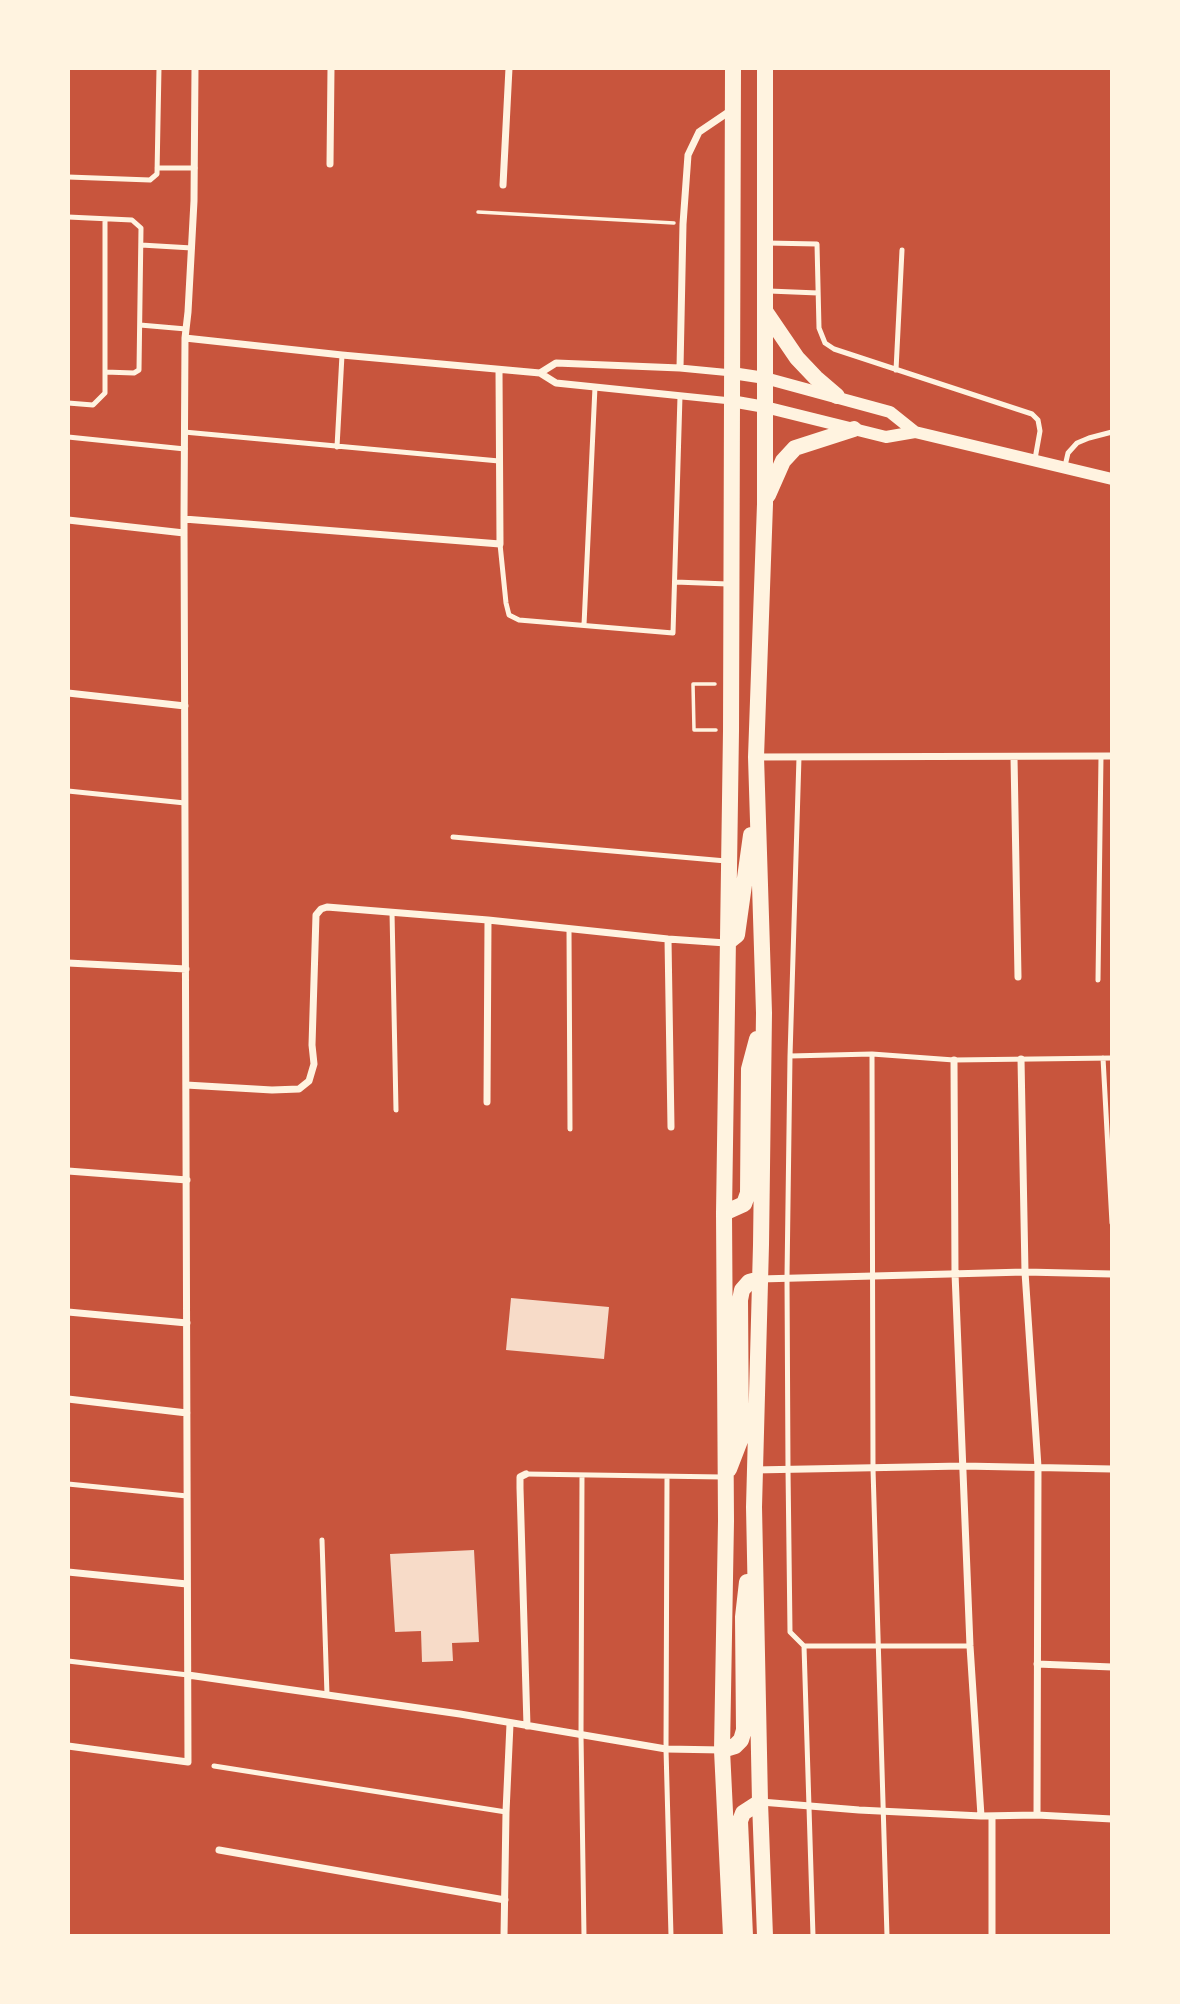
<!DOCTYPE html>
<html>
<head>
<meta charset="utf-8">
<style>
	body { margin:0 }
	#map { position:relative; width:1180px; height:2004px; overflow:hidden; background:#c8553d; font-family:"Open Sans",sans-serif }
	canvas { display:block }
	.frame { position:absolute; inset:0; border:70px solid #fff3e0; pointer-events:none }
</style>
</head>
<body>
<div id="map">
<canvas width="1180" height="2004"></canvas>
<div class="frame"></div>
</div>
<script>
const g = document.querySelector('canvas').getContext('2d');
g.lineJoin = 'round';
function fill(path, color) {
  g.fillStyle = color;
  g.fill(path, 'evenodd');
}
function poly(rows) {
  const path = new Path2D();
  for (const r of rows) {
    path.moveTo(r[0], r[1]);
    for (let i = 2; i < r.length; i += 2) path.lineTo(r[i], r[i + 1]);
  }
  return path;
}
function strokePath(path, color, width, dash) {
  g.strokeStyle = color;
  g.lineWidth = width;
  g.lineCap = dash ? 'butt' : 'round';
  g.setLineDash(dash || []);
  g.stroke(path);
}
fill(poly([
	[511,1298,609,1307,604,1359,506,1350],
	[474,1550,479,1642,452,1643,453,1661,422,1662,421,1631,395,1632,390,1554]
]), '#f7dbc8');
strokePath(poly([
	[478,212,674,223],
	[715,684,693,684,694,730,716,730]
]), '#fff3e0', 3.5);
strokePath(poly([
	[157,168,195,168],
	[68,177,150,180,157,174,159,68],
	[68,217,132,220,141,228,139,370,134,373,105,372],
	[767,243,817,244,819,328,825,343,834,349,1032,414,1038,420,1040,431,1035,459],
	[141,245,192,248],
	[769,291,818,293],
	[140,325,186,329],
	[896,370,902,250],
	[68,403,93,405,105,393,105,219],
	[184,432,499,461],
	[68,437,185,449],
	[337,447,342,355],
	[1065,466,1068,453,1077,443,1089,438,1112,432],
	[500,544,506,603,509,615,519,620,673,633,680,396],
	[675,582,728,584],
	[584,625,595,387],
	[799,757,790,1056,787,1277,788,1469,790,1632,804,1646,813,1936],
	[68,791,185,803],
	[453,837,726,861],
	[392,912,396,1110],
	[569,929,570,1129],
	[1098,980,1101,756],
	[872,1054,873,1469,887,1936],
	[790,1056,872,1054,954,1060,1112,1058],
	[1103,1058,1112,1223],
	[526,1474,722,1477],
	[582,1475,581,1735,584,1936],
	[667,1477,666,1749,671,1936],
	[68,1484,187,1496],
	[322,1540,327,1695],
	[804,1646,970,1646],
	[68,1661,188,1675],
	[214,1766,506,1812]
]), '#fff3e0', 5);
strokePath(poly([
	[330,164,331,68],
	[503,185,509,68],
	[185,338,342,355,540,373,556,383,731,401],
	[680,368,683,224,688,155,699,132,730,111],
	[540,373,556,363,680,368,732,373],
	[184,519,500,544,499,370],
	[68,520,184,533],
	[68,693,185,706],
	[757,757,1112,756],
	[1014,757,1018,977],
	[668,939,671,1127],
	[68,963,186,969],
	[1021,1059,1025,1272,1038,1467,1037,1815],
	[954,1060,955,1273,970,1646,981,1816],
	[186,1085,272,1090,299,1089,309,1081,314,1064,312,1045,316,915,321,909,327,907,488,920,668,939,726,943],
	[487,1102,488,920],
	[68,1171,187,1180],
	[760,1279,1025,1272,1112,1274],
	[68,1312,187,1323],
	[68,1399,187,1413],
	[754,1470,963,1466,1112,1469],
	[526,1474,520,1477,520,1488,527,1726],
	[68,1572,187,1584],
	[1037,1664,1112,1667],
	[188,1675,460,1714,666,1749,722,1750],
	[68,1746,188,1762,184,519,185,338,188,312,194,201,195,68],
	[761,1802,859,1810,981,1816,1037,1815,1112,1819],
	[992,1816,992,1936],
	[219,1850,505,1900],
	[504,1936,506,1812,510,1724]
]), '#fff3e0', 7);
strokePath(poly([
	[732,373,765,378,890,412,915,432],
	[731,401,765,407,886,437,915,432,1112,479]
]), '#fff3e0', 12);
strokePath(poly([
	[765,68,765,504,756,757,764,1013,761,1245,754,1507,760,1802,765,1936],
	[765,311,797,358,816,378,837,396],
	[768,495,783,461,795,448,854,429],
	[727,943,737,935,751,835],
	[724,1213,744,1204,748,1193,749,1069,757,1039],
	[729,1469,741,1438,740,1300,742,1290,749,1282,760,1279],
	[722,1750,735,1746,741,1740,744,1730,743,1617,747,1582],
	[731,1936,722,1750,726,1521,724,1213,731,731,733,68],
	[745,1936,740,1821,743,1813,760,1802]
]), '#fff3e0', 16);
</script>
</body>
</html>
